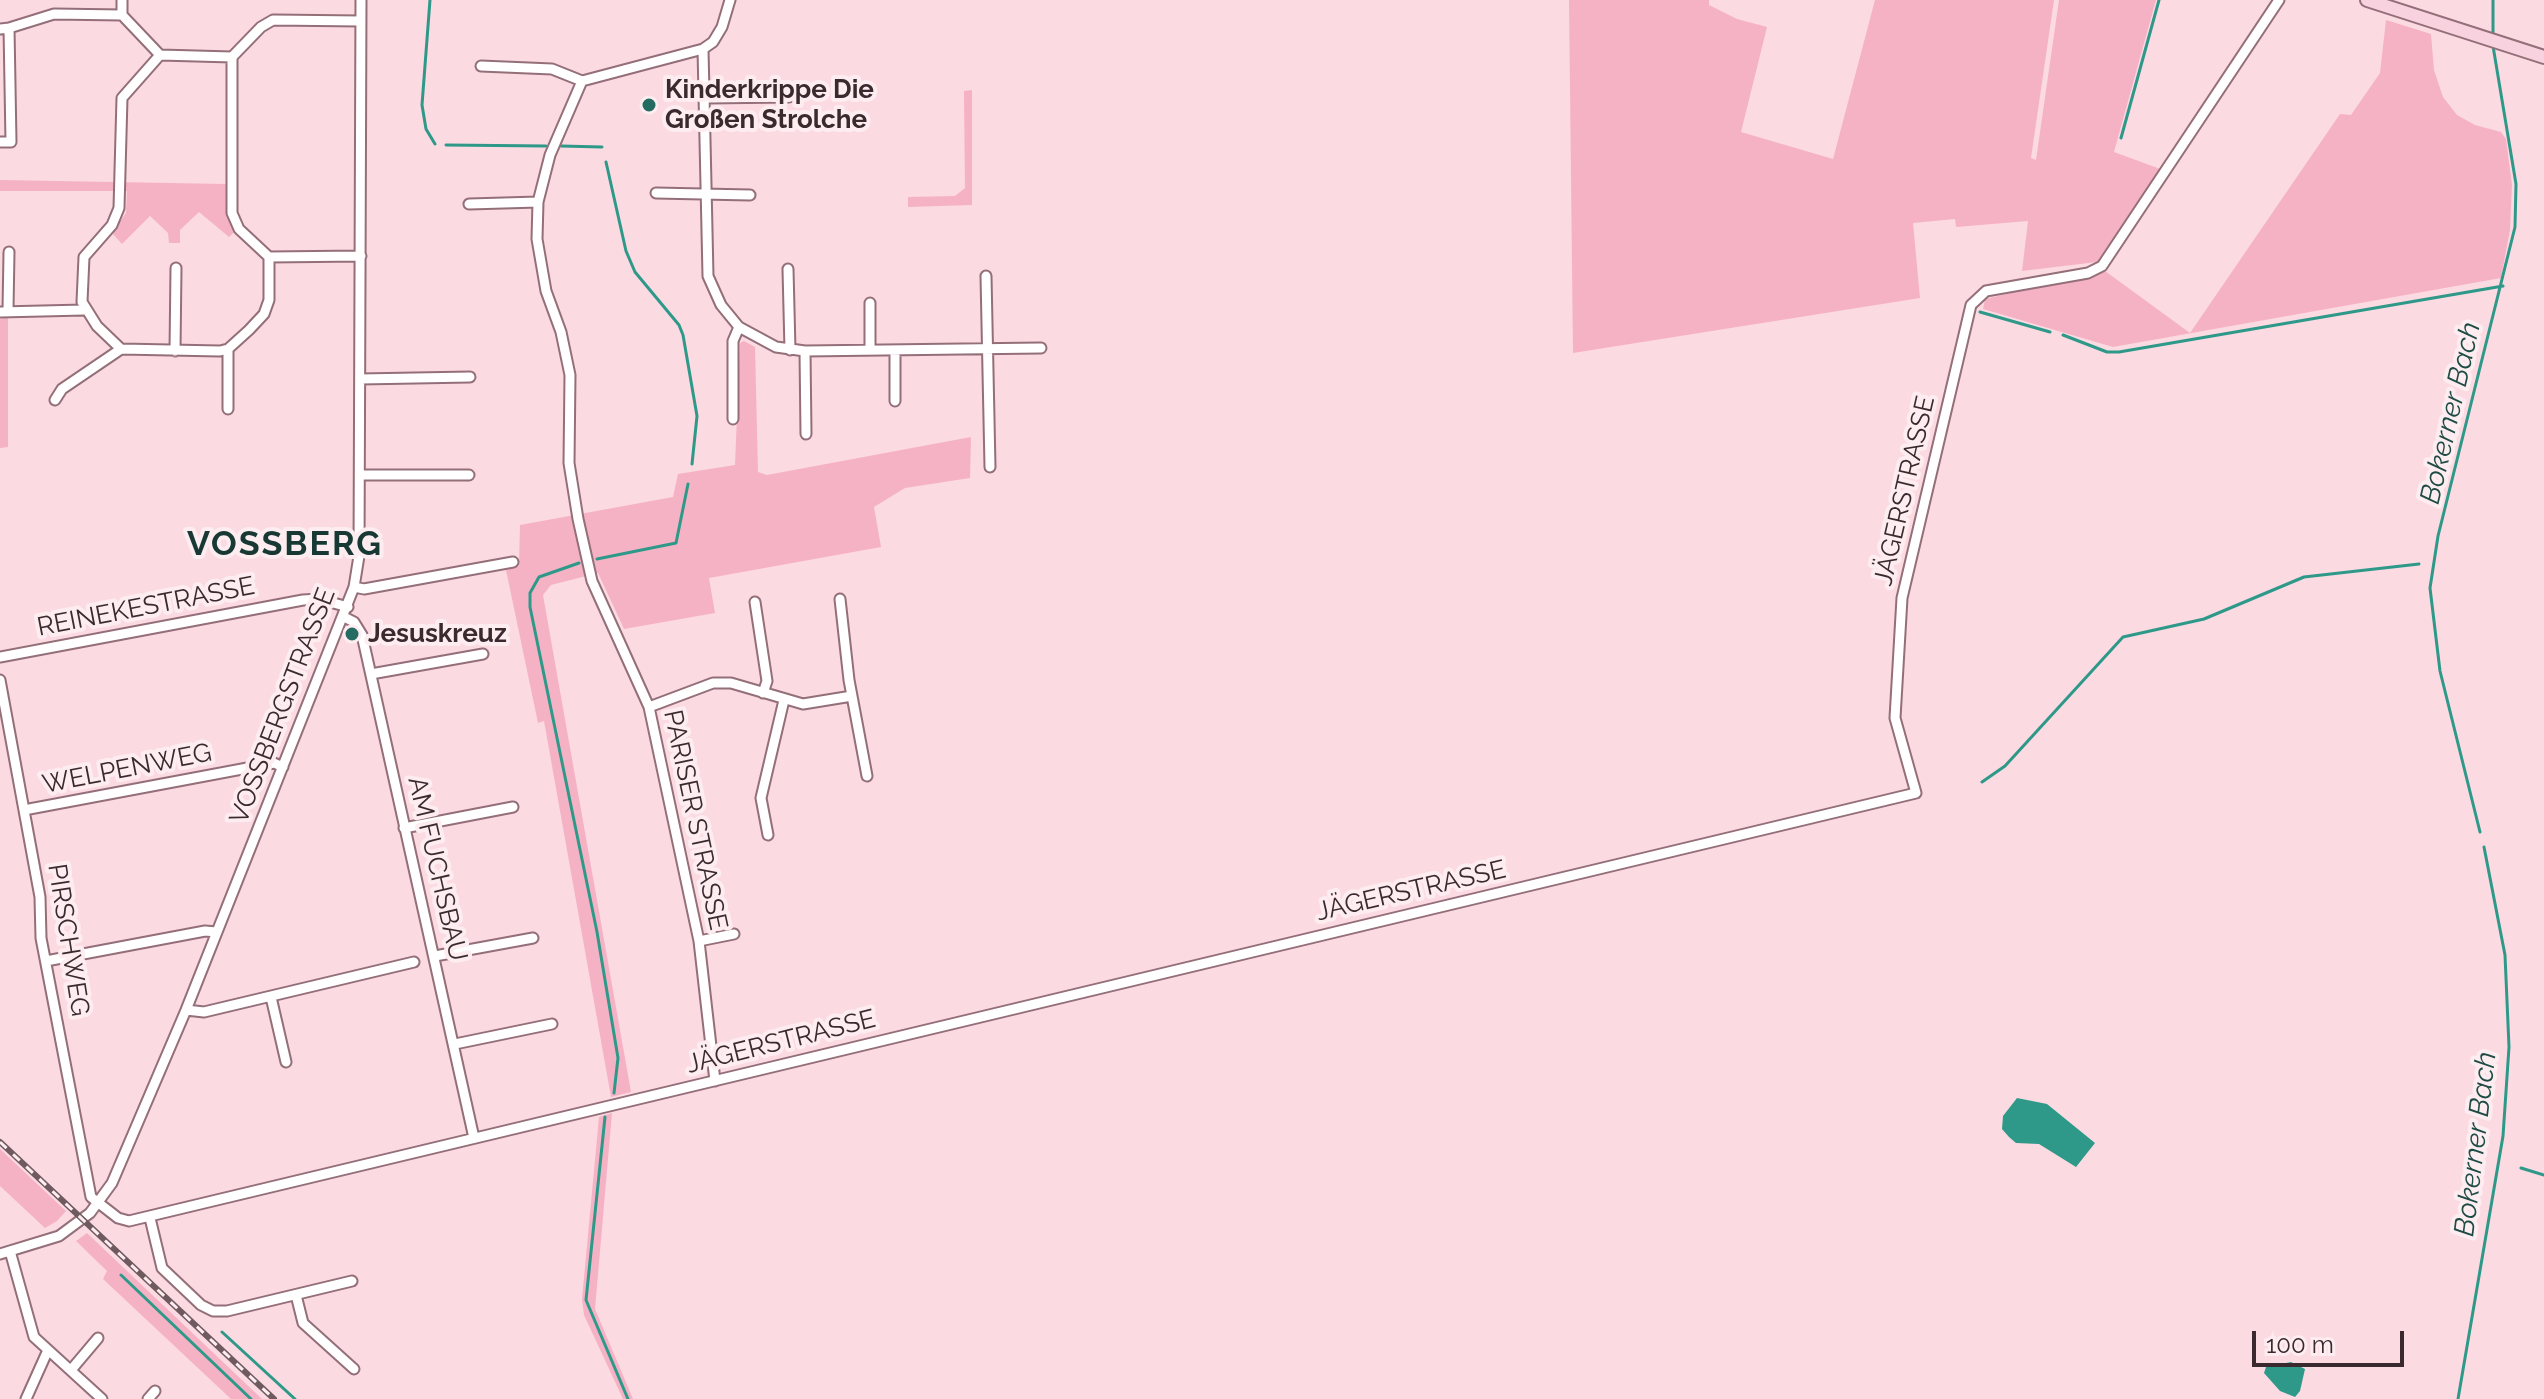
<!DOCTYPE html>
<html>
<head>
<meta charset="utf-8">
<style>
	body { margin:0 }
	#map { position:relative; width:2544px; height:1399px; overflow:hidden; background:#fbdae2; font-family:Raleway,sans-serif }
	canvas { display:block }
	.scale { position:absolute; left:2252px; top:1331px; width:152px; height:36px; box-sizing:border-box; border:4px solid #3a2a2f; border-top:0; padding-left:10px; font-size:24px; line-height:28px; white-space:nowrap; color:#3a2a2f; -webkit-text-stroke:6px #fdecf0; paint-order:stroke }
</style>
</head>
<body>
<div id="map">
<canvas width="2544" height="1399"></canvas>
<div class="scale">100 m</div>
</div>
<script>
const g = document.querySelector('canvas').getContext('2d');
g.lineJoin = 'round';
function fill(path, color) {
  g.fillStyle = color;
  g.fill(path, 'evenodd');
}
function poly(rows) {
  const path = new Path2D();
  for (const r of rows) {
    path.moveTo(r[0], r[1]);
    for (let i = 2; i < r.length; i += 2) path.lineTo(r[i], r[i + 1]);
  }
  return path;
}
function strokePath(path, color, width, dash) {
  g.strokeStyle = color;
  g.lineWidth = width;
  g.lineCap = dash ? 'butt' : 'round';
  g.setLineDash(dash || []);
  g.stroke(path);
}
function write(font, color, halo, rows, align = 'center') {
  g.font = font + ' Raleway,sans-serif';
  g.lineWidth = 8;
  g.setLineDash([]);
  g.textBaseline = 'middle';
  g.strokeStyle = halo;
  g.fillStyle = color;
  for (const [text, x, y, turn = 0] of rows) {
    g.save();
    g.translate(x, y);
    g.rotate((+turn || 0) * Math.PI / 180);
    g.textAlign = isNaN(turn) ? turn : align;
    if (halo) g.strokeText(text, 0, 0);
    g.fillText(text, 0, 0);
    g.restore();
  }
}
fill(poly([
	[1569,0,1709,0,1709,5,1737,19,1767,27,1741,132,1833,159,1875,0,2054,0,2031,158,2036,160,2059,0,2156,0,2114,152,2163,170,2109,253,2097,262,2022,271,2028,221,1956,227,1955,219,1913,223,1920,298,1573,353],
	[2386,20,2431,34,2434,70,2443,97,2457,115,2475,125,2501,132,2506,139,2512,185,2510,230,2501,278,2113,347,1983,309,1985,299,2105,271,2190,333,2340,114,2351,115,2380,73],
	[972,90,972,205,908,207,908,197,955,196,965,188,964,91],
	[0,180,226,184,226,214,235,231,229,237,199,212,180,230,180,243,169,243,168,233,150,216,122,244,112,233,126,213,127,191,0,191],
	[8,317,8,447,0,448,0,319],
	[744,341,755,347,758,472,767,475,971,437,970,478,905,488,874,507,881,547,709,578,715,613,624,629,598,573,551,585,543,595,631,1092,611,1097,544,721,538,723,506,570,519,566,520,525,673,497,678,474,735,465,740,343],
	[612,1113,595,1309,633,1399,623,1399,584,1315,582,1299,599,1117],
	[0,1149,66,1211,57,1221,45,1228,0,1186],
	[87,1233,262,1399,231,1399,103,1279,107,1271,76,1241]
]), '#f6b2c5');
fill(poly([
	[2017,1098,2047,1104,2095,1143,2076,1167,2039,1144,2016,1143,2009,1137,2002,1129,2003,1116],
	[2291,1362,2305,1369,2300,1391,2295,1397,2280,1391,2264,1373,2266,1367]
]), '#2e9989');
strokePath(poly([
	[430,0,422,105,426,129,435,144],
	[2493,0,2493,38],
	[2121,138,2159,0],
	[446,145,546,146],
	[561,146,602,147],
	[606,162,626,251,635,272,679,325,683,335,697,416,692,464],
	[1980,312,2050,332],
	[2063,335,2107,352,2119,352,2503,286],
	[597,559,676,543,688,484],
	[579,563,539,577,530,593,530,607,597,932,618,1058,614,1093],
	[1982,782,2005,766,2123,637,2204,619,2304,577,2419,564],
	[2480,832,2440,671,2430,588,2438,536,2515,227,2516,184,2493,46],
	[605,1117,586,1300,628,1399],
	[2521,1168,2544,1175],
	[121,1275,251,1399],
	[222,1332,295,1399],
	[2458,1399,2503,1136,2509,1047,2505,955,2484,847]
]), '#2e9989', 3);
const street = poly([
	[122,0,122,15,160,55],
	[9,28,54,14,122,15],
	[0,29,9,28,11,142,0,142],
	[703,49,708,276,721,305,739,327,776,347,805,351,1041,348],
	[160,55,232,57,232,213,239,229,269,257,269,300,264,314,249,330,228,349,220,351,121,349,97,326,82,302,84,257,112,225,119,208,122,98,160,55],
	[232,57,261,27,273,20,361,21],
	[481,66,552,69,582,81],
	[706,98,789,97],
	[656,193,750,195],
	[469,204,538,202],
	[269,257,361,256],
	[788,269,790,350],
	[986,276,990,467],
	[870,303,870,350],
	[8,310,9,252],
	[0,312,84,310],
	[228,349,228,409],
	[175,351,176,268],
	[805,351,806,434],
	[360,379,470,377],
	[55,400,62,389,121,349],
	[895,401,895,350],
	[733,419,733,341,739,327],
	[360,475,469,475],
	[354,587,364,589,513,562],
	[840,599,849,680,867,776],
	[755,602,767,681,763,693],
	[344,617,354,622,362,635,474,1138],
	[0,657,303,600,319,599,348,607],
	[371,674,483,654],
	[0,680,40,897,41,938,91,1197,118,1218,129,1221,1916,793,1895,718,1902,598,1971,305,1986,291,2088,273,2102,266,2279,0],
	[649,707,713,683,731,683,803,704,852,696],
	[24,810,274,763,283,767],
	[404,828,513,807],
	[768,835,761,798,784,700],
	[699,941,734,934],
	[435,956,533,938],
	[46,961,205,931,217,932],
	[271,997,286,1062],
	[186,1010,204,1012,414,962],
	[455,1044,552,1024],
	[715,1081,699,941,649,707,592,581,578,519,569,463,570,375,561,332,546,291,537,239,538,202,550,155,582,81,703,49,713,42,722,27,730,0],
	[150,1218,162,1268,201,1305,213,1311,227,1311,352,1281],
	[10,1251,34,1337,102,1399],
	[0,1254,59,1236,90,1213,112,1183,186,1010,354,587,359,556,361,0],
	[296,1295,303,1323,354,1369],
	[71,1370,98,1338],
	[26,1399,48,1350],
	[148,1399,155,1391]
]);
const secondary = poly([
	[2367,0,2544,57]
]);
strokePath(street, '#946f79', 13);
strokePath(secondary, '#946f79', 16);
strokePath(street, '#fff', 9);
strokePath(secondary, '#f9d2e0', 12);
const rail = poly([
	[0,1142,274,1399]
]);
strokePath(rail, '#6f5a60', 6);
strokePath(rail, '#fdecf0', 3, [9]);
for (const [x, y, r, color] of [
	[649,105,8,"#246b61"],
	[352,634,8,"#246b61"]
]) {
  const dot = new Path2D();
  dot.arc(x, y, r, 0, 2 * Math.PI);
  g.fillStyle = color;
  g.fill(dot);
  strokePath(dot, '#fdecf0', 3);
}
write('bold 26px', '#3a2a2f', '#fdecf0', [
	["Kinderkrippe Die",665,90],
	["Großen Strolche",665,120],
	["Jesuskreuz",368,634]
], 'left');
write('26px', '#3a2a2f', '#fdecf0', [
	["JÄGERSTRASSE",1905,491,-77],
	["REINEKESTRASSE",146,607,-11],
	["VOSSBERGSTRASSE",283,706,-69],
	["WELPENWEG",127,769,-11],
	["PARISER STRASSE",695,820,78],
	["AM FUCHSBAU",437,869,77],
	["JÄGERSTRASSE",1411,891,-13],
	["PIRSCHWEG",68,940,81],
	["JÄGERSTRASSE",781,1042,-14]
]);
write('italic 28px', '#1e4b44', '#fdecf0', [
	["Bokerner Bach",2451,413,-77],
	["Bokerner Bach",2476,1144,-83]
]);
g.letterSpacing = '2px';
write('bold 34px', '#173833', '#fdecf0', [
	["VOSSBERG",285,545]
]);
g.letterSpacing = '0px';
</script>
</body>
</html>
